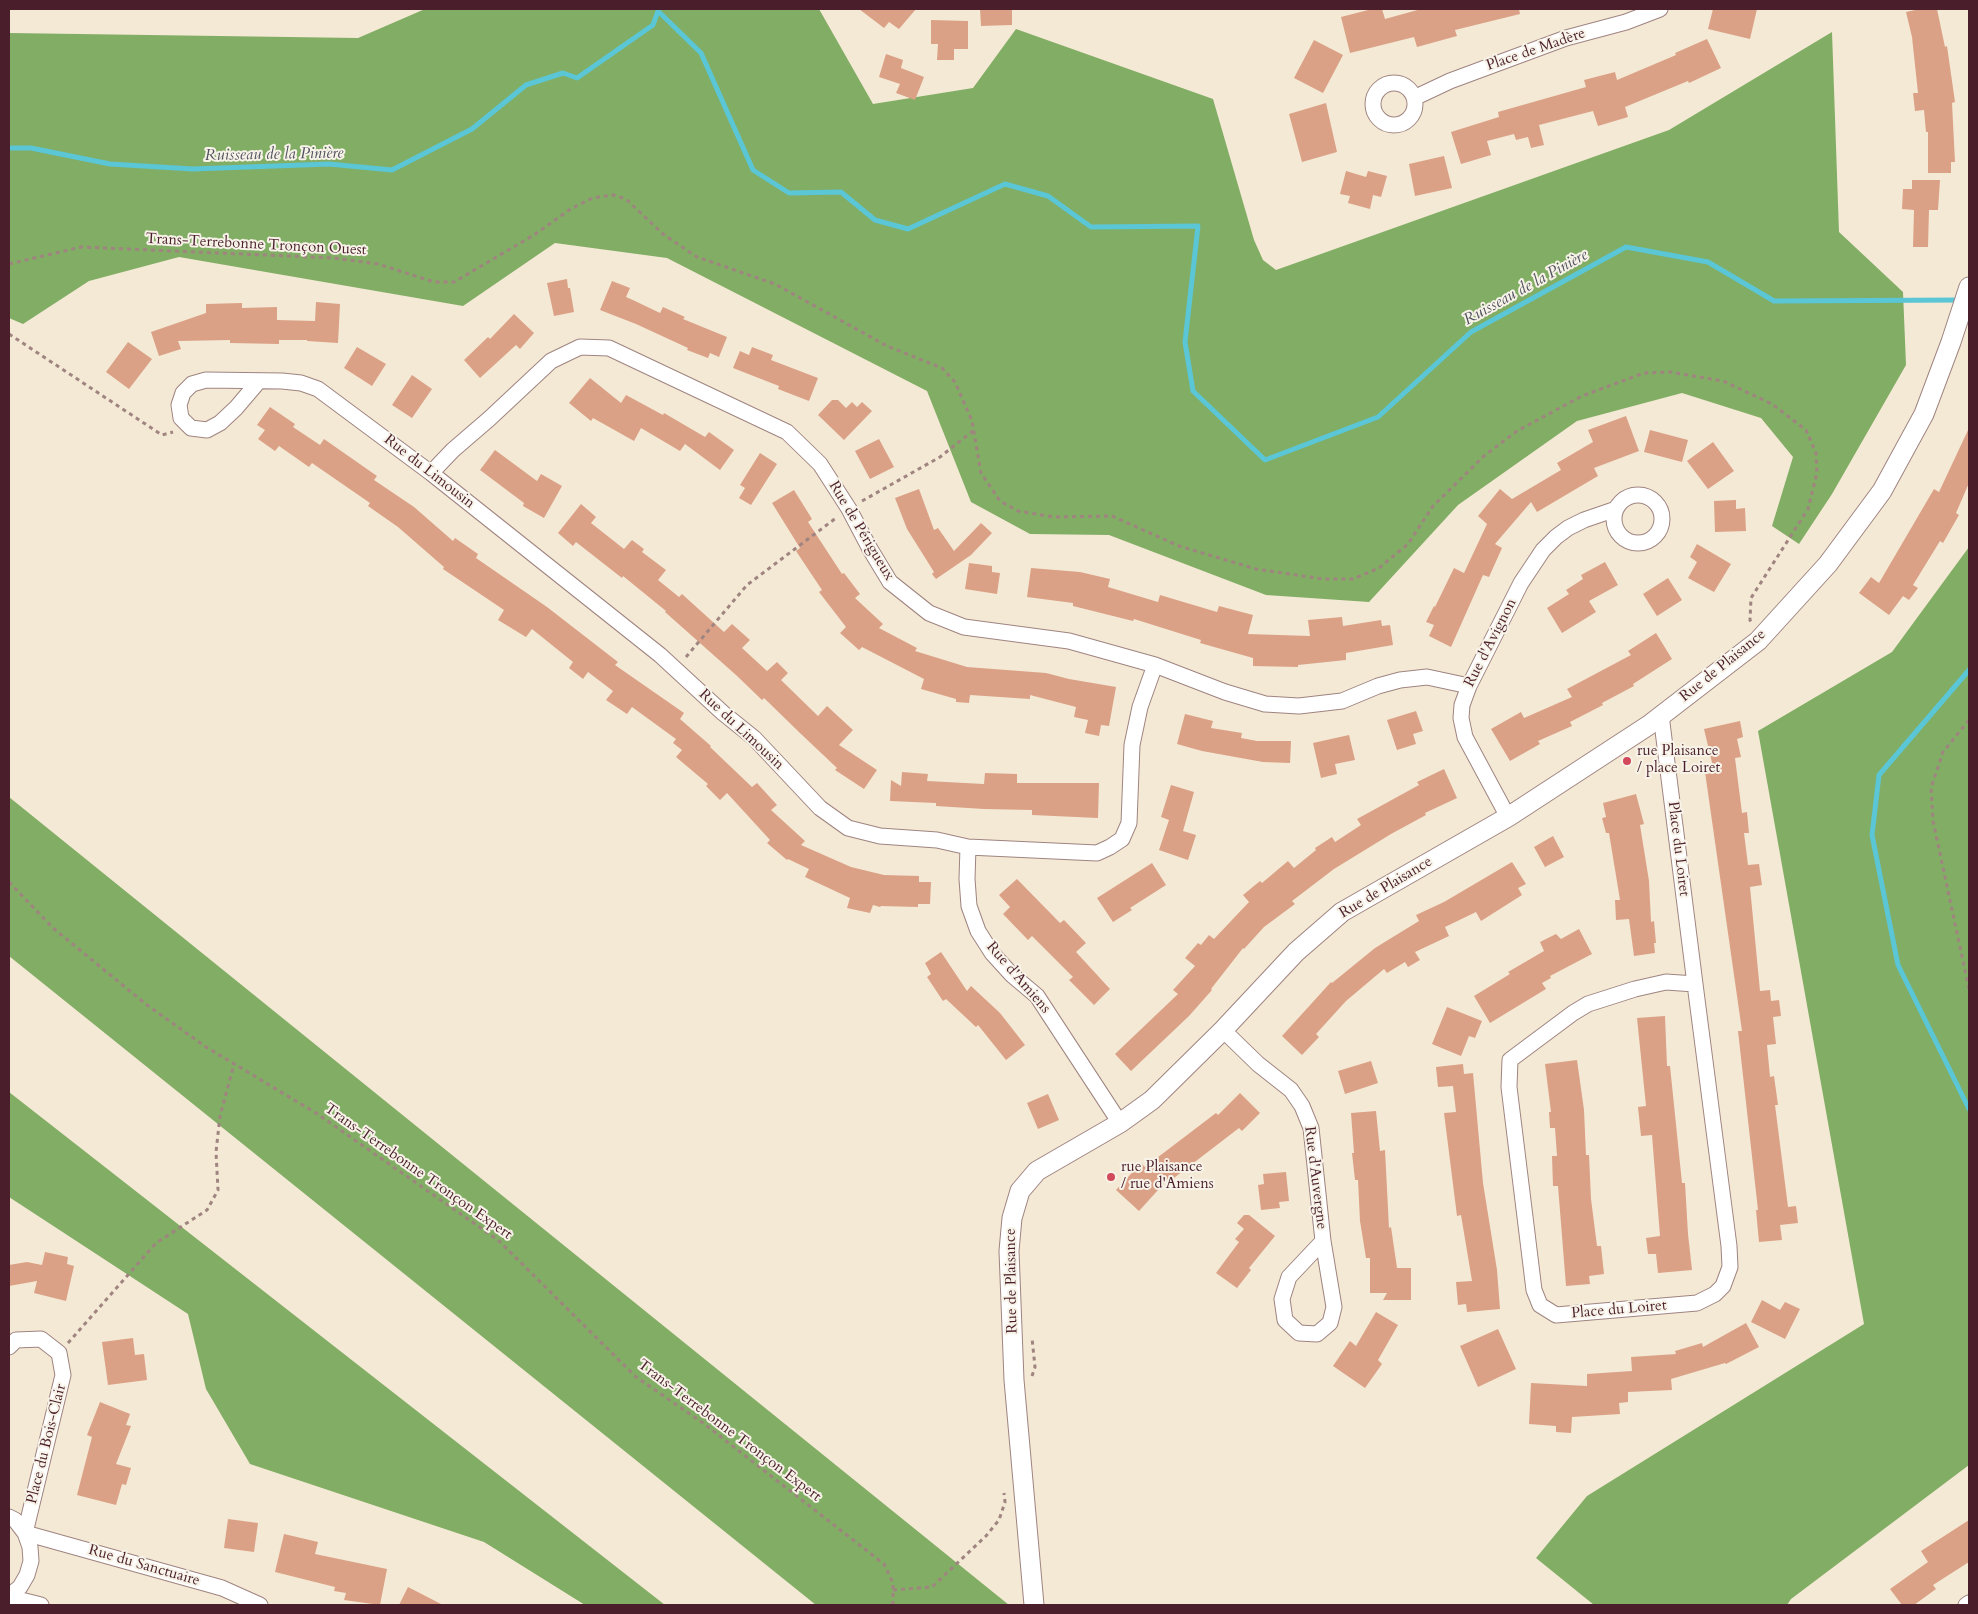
<!DOCTYPE html>
<html>
<head>
<meta charset="utf-8">
<style>
	body { margin:0 }
	#map { position:relative; width:1978px; height:1614px; overflow:hidden; background:#f4e9d5; font-family:Cardo,serif }
	canvas { display:block }
	.frame { position:absolute; inset:0; border:10px solid #4a1f2b; pointer-events:none }
</style>
</head>
<body>
<div id="map">
<canvas width="1978" height="1614"></canvas>
<div class="frame"></div>
</div>
<script>
const g = document.querySelector('canvas').getContext('2d');
g.lineJoin = 'round';
function fill(path, color) {
  g.fillStyle = color;
  g.fill(path, 'evenodd');
}
function poly(rows) {
  const path = new Path2D();
  for (const r of rows) {
    if (r.length === 3) {
      path.moveTo(r[0] + r[2], r[1]);
      path.arc(r[0], r[1], r[2], 0, 2 * Math.PI);
      continue;
    }
    path.moveTo(r[0], r[1]);
    for (let i = 2; i < r.length; i += 2) path.lineTo(r[i], r[i + 1]);
  }
  return path;
}
function strokePath(path, color, width, dash) {
  g.strokeStyle = color;
  g.lineWidth = width;
  g.lineCap = dash ? 'butt' : 'round';
  g.setLineDash(dash || []);
  g.stroke(path);
}
function write(font, color, halo, rows, align = 'center') {
  g.font = font + ' Cardo,serif';
  g.lineWidth = 4;
  g.setLineDash([]);
  g.textBaseline = 'middle';
  g.strokeStyle = halo;
  g.fillStyle = color;
  for (const [text, x, y, turn = 0] of rows) {
    g.save();
    g.translate(x, y);
    g.rotate((+turn || 0) * Math.PI / 180);
    g.textAlign = isNaN(turn) ? turn : align;
    if (halo) g.strokeText(text, 0, 0);
    g.fillText(text, 0, 0);
    g.restore();
  }
}
fill(poly([
	[425,9,819,9,873,104,973,88,1016,29,1213,99,1254,240,1263,260,1276,270,1669,130,1832,32,1839,232,1903,292,1906,365,1832,494,1799,544,1772,526,1793,457,1761,418,1682,393,1577,421,1458,505,1369,602,1266,595,1109,535,1030,534,971,502,927,391,667,258,555,243,463,306,179,257,89,281,23,324,9,318,9,33,358,38],
	[1969,547,1969,1465,1791,1599,1787,1605,1594,1605,1536,1558,1587,1496,1864,1324,1758,731,1892,652],
	[9,797,1009,1605,816,1605,9,956],
	[9,1092,665,1605,585,1605,484,1542,250,1464,206,1389,188,1314,9,1197]
]), '#82ad65');
strokePath(poly([
	[9,148,31,148,110,164,193,169,329,164,392,170,472,129,526,85,563,73,577,78,653,25,658,11,701,53,753,170,789,193,841,192,875,220,908,229,1005,184,1048,196,1091,227,1198,226,1185,342,1193,391,1265,460,1378,417,1471,332,1626,247,1708,262,1774,301,1961,300],
	[1969,670,1879,775,1872,835,1898,965,1969,1109]
]), '#5bc6d5', 5);
fill(poly([
	[859,9,916,9,899,29,889,22,884,28],
	[980,9,1012,9,1012,25,981,26],
	[1372,9,1382,9,1385,19,1421,9,1519,9,1520,14,1455,30,1457,36,1417,47,1414,37,1350,53,1341,17],
	[1713,9,1757,9,1750,39,1708,29],
	[1920,9,1937,9,1945,47,1947,46,1955,102,1952,103,1955,162,1951,162,1951,173,1928,173,1928,132,1926,132,1924,110,1915,111,1913,93,1918,93,1912,37,1906,12],
	[931,20,968,21,968,49,954,49,954,60,937,60,938,44,931,44],
	[1707,39,1721,68,1689,83,1688,81,1625,107,1628,117,1598,126,1593,111,1539,125,1544,145,1531,148,1528,137,1516,140,1514,134,1487,141,1491,155,1461,164,1451,132,1499,117,1498,112,1586,87,1584,80,1615,72,1617,80,1676,55,1675,53],
	[1314,40,1343,55,1323,93,1294,78],
	[886,54,903,60,901,68,924,77,915,100,896,93,900,84,879,77],
	[1326,103,1337,152,1302,162,1289,114],
	[1444,156,1452,188,1415,196,1409,164],
	[1346,171,1366,177,1368,171,1387,176,1381,197,1373,195,1370,209,1348,203,1350,196,1340,194],
	[1912,180,1940,180,1938,210,1929,210,1928,247,1913,247,1914,210,1902,209,1903,189,1912,189],
	[567,279,568,288,570,288,574,312,554,316,547,283],
	[612,281,630,288,626,297,635,301,660,313,663,307,685,317,683,319,727,337,719,357,710,353,708,358,687,350,688,348,636,324,600,310],
	[316,302,340,304,338,343,307,341,307,340,279,340,279,344,230,343,230,340,178,341,181,349,159,356,151,332,206,313,206,304,242,303,242,308,277,307,277,320,315,321],
	[514,314,534,333,520,349,516,345,480,378,464,360,488,337,490,339],
	[128,342,152,359,129,389,106,372],
	[357,347,386,364,372,386,344,368],
	[752,347,773,355,771,360,818,378,809,401,778,389,779,386,733,368,740,351,749,355],
	[412,375,432,389,412,418,392,405],
	[590,378,621,403,626,395,663,415,664,413,705,437,709,432,734,450,720,470,685,444,680,451,641,428,634,441,593,418,591,421,569,403],
	[832,400,838,400,846,408,852,402,857,407,862,402,872,411,844,440,818,415],
	[270,407,295,424,293,427,320,445,324,439,377,476,374,480,414,507,453,541,455,538,478,554,476,558,547,607,618,662,615,665,684,713,680,719,711,746,710,747,752,787,757,783,777,805,771,810,805,841,801,845,851,867,884,875,919,876,919,882,931,882,930,904,918,904,918,907,881,906,880,907,873,905,870,913,847,908,850,898,805,877,809,869,788,859,787,860,767,843,770,840,727,793,720,800,706,786,708,784,676,757,682,750,673,743,676,739,632,707,627,714,606,700,613,691,588,672,583,679,569,668,573,662,532,629,526,637,498,620,504,610,443,569,444,567,398,527,368,506,370,503,312,463,309,467,279,446,275,451,258,439,265,430,257,425],
	[1626,416,1639,451,1594,468,1598,476,1537,512,1531,502,1495,544,1502,548,1489,577,1483,575,1451,647,1429,636,1434,625,1426,622,1434,606,1435,607,1454,568,1464,573,1487,524,1478,516,1500,489,1512,499,1561,470,1557,463,1593,442,1588,430],
	[1969,428,1969,483,1956,513,1959,515,1943,543,1940,541,1913,585,1918,588,1909,600,1903,596,1889,615,1859,593,1871,577,1879,583,1934,489,1939,492],
	[1650,430,1688,440,1682,462,1644,452],
	[879,439,894,467,870,479,855,451],
	[1713,442,1734,471,1708,489,1687,461],
	[495,450,537,481,541,474,562,486,544,518,523,506,524,503,480,470],
	[760,453,777,464,751,505,739,498,745,488,740,485],
	[919,489,934,530,938,528,954,551,981,523,992,533,971,555,936,579,932,574,934,572,907,529,895,498],
	[794,490,812,519,808,522,842,574,844,573,860,594,855,598,883,624,879,628,917,648,915,651,967,667,1046,673,1069,679,1116,687,1109,726,1101,725,1099,736,1085,733,1088,720,1074,717,1076,707,1030,695,1030,699,970,695,969,703,956,702,956,699,921,689,924,679,862,647,859,650,840,633,846,627,819,592,822,590,796,551,800,548,772,503],
	[1736,500,1736,509,1745,508,1746,531,1715,532,1714,501],
	[581,504,596,517,591,523,624,549,632,540,644,549,642,552,666,570,658,580,679,597,682,594,724,632,732,624,750,640,742,648,767,671,777,662,788,673,781,680,818,716,827,706,853,730,839,745,877,770,864,789,835,770,837,768,801,734,764,698,762,700,736,675,665,612,666,611,623,576,622,578,576,542,573,546,558,533],
	[1697,544,1731,564,1714,592,1688,578,1697,562,1690,557],
	[1605,562,1618,585,1589,601,1596,612,1562,633,1547,608,1569,594,1566,590,1583,579,1581,575],
	[969,563,992,566,992,572,1000,573,997,594,965,589],
	[1031,568,1080,572,1110,579,1108,587,1158,602,1160,595,1217,612,1219,606,1253,615,1248,634,1310,636,1308,620,1342,617,1343,626,1381,620,1382,626,1390,625,1393,645,1346,653,1346,660,1298,665,1298,667,1253,666,1253,658,1200,643,1201,640,1134,619,1133,621,1073,606,1073,603,1027,597],
	[1668,578,1682,600,1657,616,1643,594],
	[1656,633,1672,659,1633,684,1634,686,1602,703,1603,705,1570,722,1572,726,1538,741,1540,744,1510,761,1491,729,1521,712,1524,718,1572,697,1567,689,1631,655,1628,651],
	[1416,711,1423,731,1413,734,1416,744,1397,750,1387,720],
	[1185,714,1213,721,1211,728,1242,733,1241,738,1257,741,1291,741,1290,763,1263,762,1202,751,1177,744],
	[1740,721,1743,737,1737,739,1741,757,1735,758,1742,813,1747,812,1749,833,1744,833,1748,865,1759,864,1762,885,1750,887,1760,991,1770,990,1771,1001,1779,1000,1781,1016,1773,1017,1776,1044,1767,1045,1770,1077,1774,1076,1778,1105,1775,1105,1788,1207,1796,1206,1798,1223,1780,1225,1782,1240,1759,1242,1756,1210,1758,1210,1738,1031,1742,1031,1705,772,1714,771,1704,729],
	[1349,735,1355,760,1335,764,1337,774,1321,778,1313,743],
	[1444,769,1457,798,1425,813,1426,815,1391,834,1334,869,1292,901,1295,904,1264,927,1244,949,1243,948,1211,989,1212,990,1189,1016,1131,1071,1115,1054,1178,994,1173,990,1195,966,1185,958,1198,943,1201,945,1209,935,1214,939,1249,902,1243,895,1260,881,1262,883,1288,861,1294,868,1316,850,1315,848,1332,837,1335,842,1361,825,1357,819,1419,785,1417,782],
	[902,772,928,774,927,781,984,784,985,773,1017,774,1017,783,1099,783,1098,818,1032,815,1032,810,984,809,936,806,936,803,890,801,891,780,901,786],
	[1171,785,1194,792,1183,831,1196,835,1188,860,1159,850,1169,820,1161,817],
	[1636,794,1644,824,1640,825,1649,881,1651,922,1654,921,1656,943,1654,943,1655,953,1634,956,1629,919,1616,920,1615,900,1620,900,1609,833,1606,833,1602,818,1606,817,1603,803],
	[1553,836,1564,857,1545,867,1534,847],
	[1512,862,1526,884,1518,888,1522,895,1481,921,1476,912,1445,927,1449,936,1415,952,1420,960,1408,967,1405,962,1387,973,1384,969,1346,1001,1316,1034,1319,1037,1302,1055,1282,1036,1331,982,1332,983,1375,948,1419,921,1416,915,1444,902],
	[1152,863,1166,885,1130,908,1132,910,1113,922,1097,898],
	[1017,879,1060,923,1064,920,1086,943,1076,952,1110,989,1094,1005,1069,980,1073,977,1032,936,1028,940,1003,914,1010,907,999,895],
	[1579,929,1592,954,1550,976,1551,978,1542,983,1546,989,1490,1023,1474,996,1510,974,1508,972,1544,951,1540,942,1556,934,1561,939],
	[941,952,967,991,971,986,1000,1013,1025,1045,1006,1060,978,1025,976,1027,946,999,943,1001,927,977,931,974,925,963],
	[1447,1007,1482,1021,1475,1038,1469,1036,1461,1056,1432,1044],
	[1665,1016,1667,1066,1670,1066,1682,1183,1685,1183,1688,1234,1692,1270,1658,1273,1656,1254,1648,1254,1646,1238,1660,1236,1652,1135,1641,1136,1638,1107,1646,1106,1637,1018],
	[1577,1060,1584,1110,1586,1155,1589,1155,1591,1199,1597,1246,1601,1246,1604,1274,1589,1276,1590,1284,1566,1286,1558,1186,1553,1186,1552,1156,1557,1156,1555,1128,1550,1128,1549,1112,1551,1112,1545,1064],
	[1371,1061,1378,1083,1345,1094,1338,1071],
	[1463,1064,1464,1074,1473,1073,1483,1183,1497,1270,1500,1309,1467,1312,1466,1304,1458,1305,1456,1282,1472,1281,1461,1215,1457,1216,1444,1113,1456,1112,1453,1086,1438,1087,1436,1067],
	[1240,1093,1260,1113,1242,1131,1239,1128,1170,1181,1168,1179,1139,1211,1116,1190,1141,1163,1145,1167,1216,1113,1218,1115],
	[1048,1094,1059,1120,1038,1129,1027,1103],
	[1376,1111,1380,1151,1385,1150,1389,1228,1391,1227,1397,1268,1411,1268,1411,1300,1383,1300,1387,1293,1370,1293,1370,1258,1366,1258,1360,1221,1358,1180,1355,1180,1352,1153,1354,1153,1351,1113],
	[1286,1172,1289,1201,1279,1202,1280,1208,1261,1210,1258,1185,1264,1184,1263,1174],
	[1244,1215,1249,1215,1275,1236,1249,1268,1251,1270,1237,1288,1216,1273,1239,1242,1235,1239,1244,1229,1237,1223],
	[45,1252,68,1257,67,1264,74,1266,66,1301,34,1293,37,1281,9,1286,9,1265,27,1262,42,1265],
	[1762,1300,1780,1310,1785,1302,1800,1309,1785,1339,1751,1322],
	[1376,1312,1398,1325,1378,1360,1382,1364,1365,1388,1333,1366,1350,1341,1356,1346],
	[1746,1323,1759,1347,1726,1364,1725,1363,1671,1379,1672,1390,1628,1392,1628,1402,1619,1403,1620,1414,1572,1417,1571,1433,1556,1432,1556,1426,1529,1424,1531,1383,1587,1386,1587,1374,1632,1371,1631,1357,1676,1354,1675,1351,1702,1343,1703,1347],
	[1498,1329,1516,1369,1478,1387,1460,1346],
	[133,1338,135,1355,144,1354,147,1380,108,1385,102,1342],
	[100,1402,130,1414,126,1425,131,1426,116,1464,131,1468,126,1485,122,1484,116,1505,77,1495,92,1437,87,1435],
	[228,1519,258,1523,254,1552,224,1548],
	[1969,1520,1969,1562,1933,1585,1936,1589,1914,1605,1902,1605,1890,1589,1928,1562,1921,1551],
	[284,1534,318,1542,315,1554,387,1569,380,1605,344,1600,346,1593,334,1591,335,1587,275,1572],
	[408,1587,443,1605,399,1605]
]), '#dba186');
const minor = poly([
	[1394,104,21],
	[1414,98,1450,81,1566,38,1626,22,1660,9],
	[259,381,236,408,220,423,207,430,191,428,181,418,179,405,183,393,192,384,206,380,282,381,301,383,318,389,431,473,660,655,723,713,754,738,820,808,848,828,880,836,937,840,968,847,1097,853,1110,847,1122,839,1129,823,1132,745,1140,707,1155,665],
	[431,473,453,450,489,419,551,361,580,347,609,348,787,432,820,464,849,509,870,549,890,582,929,613,964,627,1069,641,1155,665,1225,692,1265,704,1299,706,1342,701,1378,686,1400,680,1427,677,1469,686],
	[1638,519,24],
	[1661,715,1695,984,1729,1246,1730,1267,1723,1286,1715,1294,1697,1303,1556,1315,1540,1305,1534,1290,1509,1087,1510,1060,1573,1013,1588,1004,1635,989,1666,982,1695,984],
	[1508,817,1465,737,1461,718,1462,705,1469,686,1521,583,1543,550,1556,537,1568,528,1584,520,1616,509],
	[968,847,967,879,969,906,978,931,992,953,1012,975,1037,996,1120,1123],
	[1223,1030,1258,1064,1291,1090,1302,1106,1311,1128,1323,1241,1289,1277,1282,1299,1285,1320,1299,1333,1317,1334,1330,1323,1334,1307,1323,1241],
	[9,1347,16,1340,41,1339,59,1353,63,1375,25,1533,222,1588,260,1605],
	[9,1517,15,1520,25,1533,30,1547,31,1561,27,1575,20,1587,9,1596],
	[9,1597,41,1605],
	[1966,1605,1969,1603]
]);
const tertiary = poly([
	[1034,1605,1014,1380,1009,1251,1012,1218,1020,1191,1037,1171,1120,1123,1152,1100,1223,1030,1296,952,1342,912,1508,817,1649,725,1758,641,1828,564,1882,491,1924,414,1951,342,1969,287]
]);
strokePath(minor, '#9f8480', 17);
strokePath(tertiary, '#9f8480', 21);
strokePath(poly([
	[9,264,81,247,334,258,378,264,434,282,454,282,534,235,572,208,593,198,613,195,626,199,663,234,697,257,775,284,887,346,942,368,955,382,972,421,981,473,1000,501,1018,511,1054,517,1112,516,1179,546,1256,569,1323,579,1353,579,1379,568,1408,544,1433,506,1484,456,1517,431,1582,396,1644,373,1670,372,1723,381,1772,404,1806,430,1816,453,1817,473,1808,509,1751,598,1750,620,1752,624],
	[9,334,162,435,173,432],
	[862,501,940,457,974,430],
	[686,657,747,585,836,518],
	[1969,720,1943,752,1931,788,1933,821,1969,989],
	[9,882,53,928,147,1005,206,1047,316,1113,498,1240,636,1377,703,1423,884,1564,893,1583,893,1603,891,1605],
	[68,1343,156,1243,207,1210,218,1190,216,1152,220,1116,234,1064],
	[1032,1376,1035,1367,1032,1338],
	[893,1590,932,1587,986,1536,999,1520,1005,1502,1004,1493]
]), '#9f8480', 3, [4, 4]);
strokePath(minor, '#fff', 15);
strokePath(tertiary, '#fff', 19);
for (const [x, y, r, color] of [
	[1627,761,5,"#d1495b"],
	[1111,1177,5,"#d1495b"]
]) {
  const dot = new Path2D();
  dot.arc(x, y, r, 0, 2 * Math.PI);
  g.fillStyle = color;
  g.fill(dot);
  strokePath(dot, '#f7f3e8', 2);
}
write('15px', '#4a1f2b', '#f7f3e8', [
	["Place de Madère",1536,50,-19],
	["Trans-Terrebonne Tronçon Ouest",256,245,3],
	["Rue du Limousin",429,472,38],
	["Rue de Périgueux",861,531,59],
	["Rue d'Avignon",1491,643,-63],
	["Rue de Plaisance",1723,666,-39],
	["Rue du Limousin",741,730,43],
	["Place du Loiret",1678,849,83],
	["Rue de Plaisance",1386,888,-31],
	["Rue d'Amiens",1018,978,49],
	["Trans-Terrebonne Tronçon Expert",418,1172,35],
	["Rue d'Auvergne",1315,1178,83],
	["Rue de Plaisance",1012,1281,-91],
	["Place du Loiret",1619,1310,-5],
	["Trans-Terrebonne Tronçon Expert",729,1431,37],
	["Place du Bois-Clair",47,1444,-76],
	["Rue du Sanctuaire",144,1566,16]
]);
write('15px', '#4a1f2b', '#f7f3e8', [
	["rue Plaisance",1637,752],
	["/ place Loiret",1637,769],
	["rue Plaisance",1121,1168],
	["/ rue d'Amiens",1121,1185]
], 'left');
write('italic 16px', '#4f515e', '#f7f3e8', [
	["Ruisseau de la Pinière",274,155,-1],
	["Ruisseau de la Pinière",1526,288,-29]
]);
</script>
</body>
</html>
